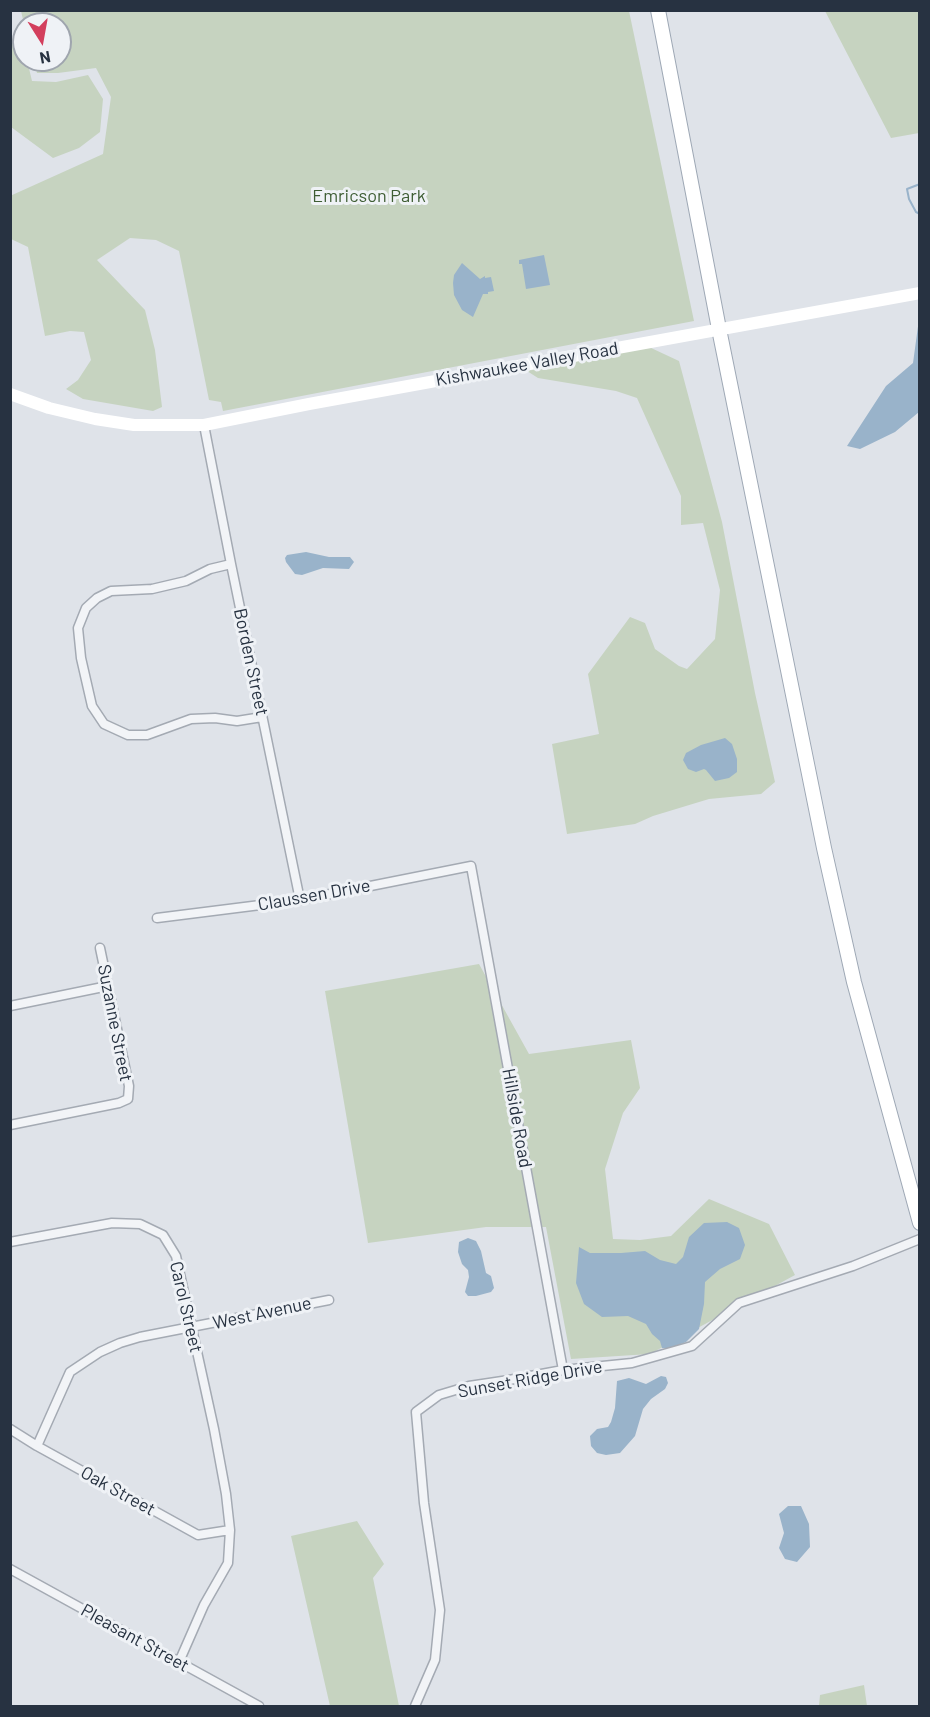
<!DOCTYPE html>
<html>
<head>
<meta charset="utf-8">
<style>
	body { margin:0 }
	#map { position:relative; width:930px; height:1717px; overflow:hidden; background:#dfe3e9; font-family:Barlow,sans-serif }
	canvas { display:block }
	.frame { position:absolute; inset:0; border:12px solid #273241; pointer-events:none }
	.north { position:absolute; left:12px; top:12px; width:60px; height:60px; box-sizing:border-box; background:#eff2f6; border:2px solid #9fa5ae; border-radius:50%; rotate:169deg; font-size:16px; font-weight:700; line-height:24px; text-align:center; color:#273241 }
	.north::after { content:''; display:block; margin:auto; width:21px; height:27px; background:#d33f5d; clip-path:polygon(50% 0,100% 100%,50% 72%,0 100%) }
</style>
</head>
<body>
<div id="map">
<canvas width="930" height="1717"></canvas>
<div class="frame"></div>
<div class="north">N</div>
</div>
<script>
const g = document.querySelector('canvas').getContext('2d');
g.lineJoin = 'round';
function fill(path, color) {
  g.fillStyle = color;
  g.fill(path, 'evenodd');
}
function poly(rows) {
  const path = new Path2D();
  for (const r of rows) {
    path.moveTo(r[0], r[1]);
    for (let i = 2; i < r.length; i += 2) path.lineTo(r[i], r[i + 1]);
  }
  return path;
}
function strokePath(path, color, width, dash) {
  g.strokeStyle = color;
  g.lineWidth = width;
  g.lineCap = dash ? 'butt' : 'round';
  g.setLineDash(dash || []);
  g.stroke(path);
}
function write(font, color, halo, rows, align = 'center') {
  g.font = font + ' Barlow,sans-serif';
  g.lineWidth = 6;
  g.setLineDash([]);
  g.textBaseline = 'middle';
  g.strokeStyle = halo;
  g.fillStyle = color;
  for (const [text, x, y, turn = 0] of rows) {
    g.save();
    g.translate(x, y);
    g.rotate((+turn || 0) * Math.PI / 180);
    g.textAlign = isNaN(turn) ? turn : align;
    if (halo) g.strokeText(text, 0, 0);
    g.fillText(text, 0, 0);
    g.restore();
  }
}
fill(poly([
	[21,11,629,11,694,321,223,411,221,402,209,400,179,251,156,240,130,238,97,260,145,310,155,350,162,407,153,411,83,399,66,389,78,380,91,360,84,332,70,331,45,336,28,247,11,239,10,196,103,154,111,97,96,68,58,73,37,73,34,60,60,60,60,24,24,24],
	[825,11,919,11,919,133,891,138],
	[10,35,24,55,24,60,27,60,32,81,56,82,88,75,103,99,100,132,79,148,53,158,11,127],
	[649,347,679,361,722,522,755,693,775,782,761,794,709,799,653,816,635,824,567,834,552,744,599,734,588,674,630,617,645,623,655,649,679,666,687,669,715,639,720,590,703,523,681,525,681,496,637,398,616,391,538,378,527,371],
	[479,964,529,1054,631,1040,640,1088,623,1113,605,1169,613,1239,640,1240,671,1236,709,1199,769,1224,795,1275,650,1354,571,1359,546,1227,486,1227,368,1243,325,991],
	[357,1521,384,1564,373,1578,399,1706,330,1706,291,1536],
	[864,1685,867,1706,819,1706,820,1695]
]), '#c6d3c0');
fill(poly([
	[544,255,550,285,526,289,522,264,519,264,519,260],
	[462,263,480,279,485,276,485,278,491,277,494,291,488,292,488,294,483,294,473,317,462,310,454,295,453,283,454,275],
	[919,319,919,412,895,432,860,449,847,446,886,386,913,363],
	[306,552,329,557,350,557,354,562,349,569,323,568,302,575,295,574,286,562,285,558,287,555],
	[725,738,732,744,737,759,737,772,729,778,715,781,706,770,704,769,696,772,688,769,683,760,686,753,701,745],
	[727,1222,739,1228,745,1245,740,1259,720,1269,705,1282,704,1304,699,1329,686,1342,671,1348,662,1348,660,1341,652,1334,646,1324,628,1316,602,1317,584,1304,576,1283,579,1247,590,1253,621,1253,645,1251,660,1260,676,1264,683,1257,689,1237,704,1223],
	[468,1238,476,1241,481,1251,486,1273,491,1276,494,1288,491,1292,476,1296,468,1296,465,1292,469,1277,468,1270,462,1264,458,1252,459,1242],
	[661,1376,666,1377,668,1383,665,1389,651,1399,643,1409,635,1436,620,1453,606,1455,597,1453,591,1446,590,1436,597,1429,608,1427,611,1422,615,1408,617,1381,629,1378,646,1384],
	[788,1506,801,1506,809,1524,810,1547,797,1562,785,1559,779,1548,784,1533,779,1514]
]), '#99b3ca');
strokePath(poly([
	[920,184,907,189,909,199,916,212,920,214]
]), '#99b3ca', 2);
const street = poly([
	[204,425,231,564,300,900],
	[231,564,210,569,186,581,152,589,111,591,97,598,86,608,78,628,81,658,92,706,104,724,128,735,147,735,191,719,215,718,237,721,262,717],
	[157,918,300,900,471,866,563,1370],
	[10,1006,108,986],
	[10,1125,119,1103,128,1099,129,1086,100,948],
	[10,1242,112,1223,140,1224,163,1235,176,1256,214,1429,226,1494,230,1530,228,1563,204,1605,179,1662],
	[10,1429,37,1446,198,1535,230,1530],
	[37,1446,70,1372,100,1352,120,1343,140,1337,329,1300],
	[10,1569,259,1706],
	[415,1706,435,1660,440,1610,424,1503,416,1412,439,1395,469,1386,509,1380,563,1370,632,1363,692,1346,739,1303,853,1266,920,1239]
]);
const primary = poly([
	[658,10,719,329,824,848,854,982,920,1223]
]);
strokePath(street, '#a4aab3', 11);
strokePath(primary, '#9ea8b5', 16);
strokePath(street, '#f2f4f7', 8);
strokePath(poly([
	[10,394,49,408,95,419,134,425,204,425,309,404,920,293]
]), '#fff', 12);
strokePath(primary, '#fff', 14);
write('18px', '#3e5d34', '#eff2f6', [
	["Emricson Park",369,196]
]);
write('18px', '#273241', '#eff2f6', [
	["Kishwaukee Valley Road",527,364,-10],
	["Borden Street",251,662,78],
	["Claussen Drive",314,895,-10],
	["Suzanne Street",115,1023,79],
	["Hillside Road",517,1118,80],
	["Carol Street",186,1307,77],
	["West Avenue",262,1313,-12],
	["Sunset Ridge Drive",530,1379,-10],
	["Oak Street",118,1491,29],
	["Pleasant Street",135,1638,29]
]);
</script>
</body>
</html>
